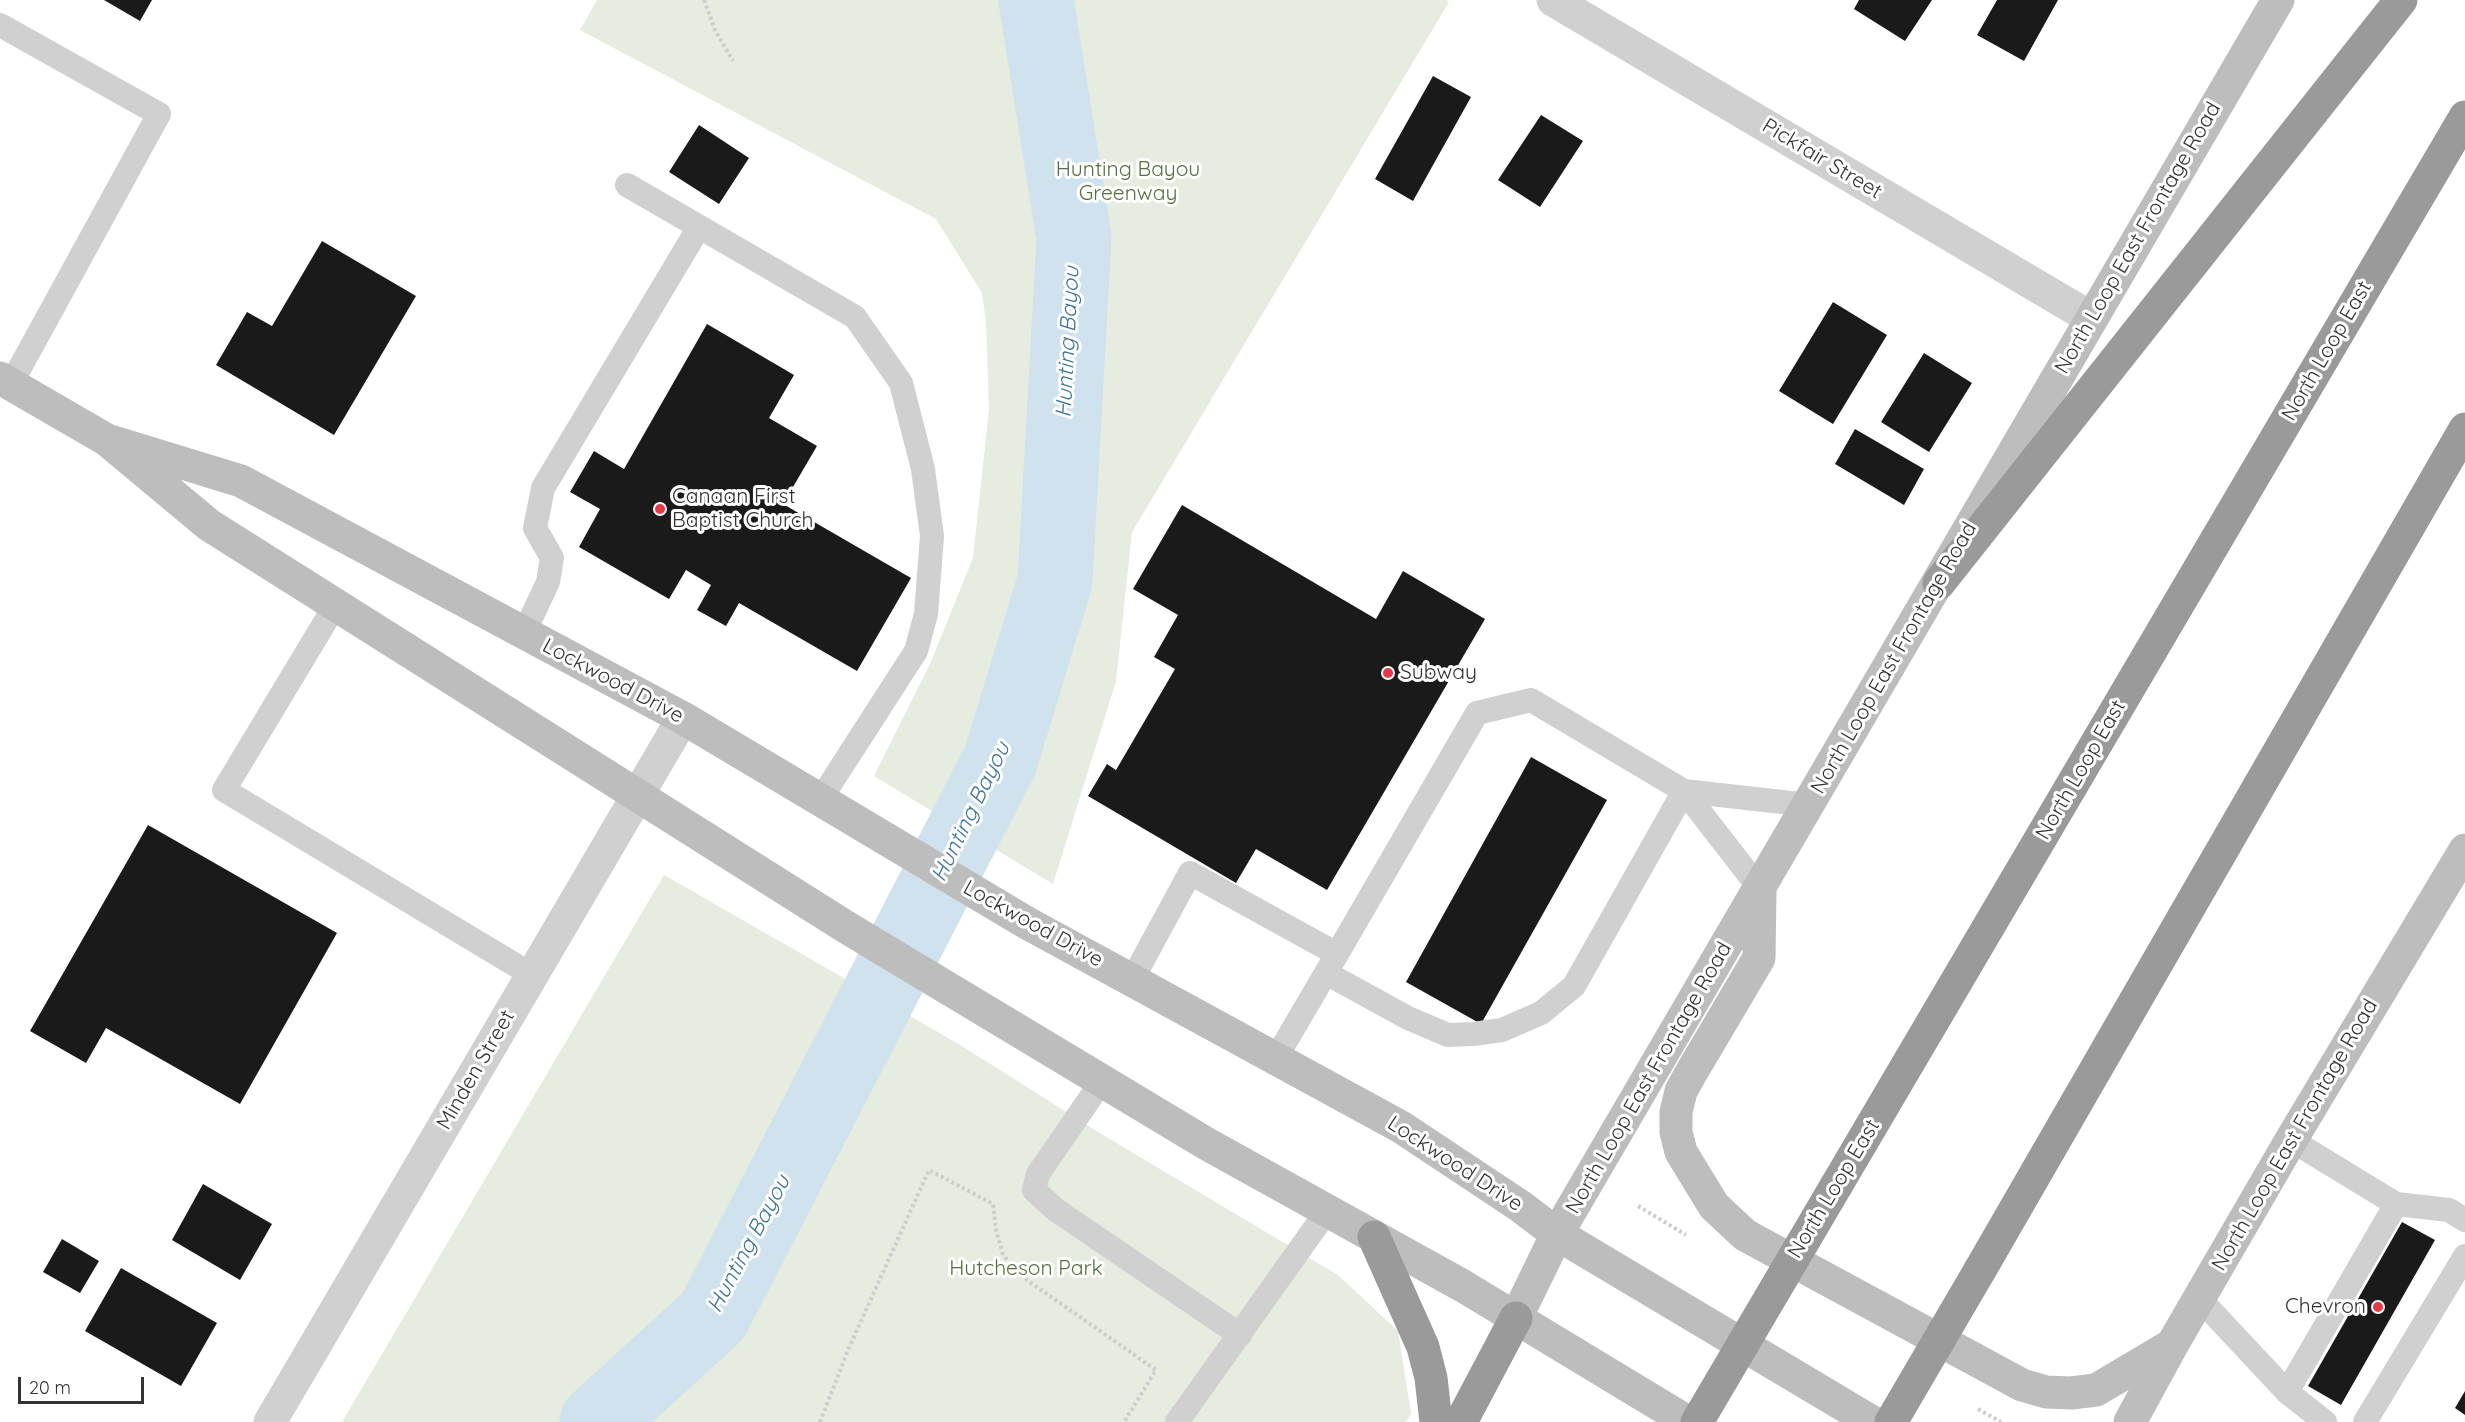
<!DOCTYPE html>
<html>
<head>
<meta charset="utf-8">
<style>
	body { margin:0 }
	#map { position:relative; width:2465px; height:1422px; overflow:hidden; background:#fff; font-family:Quicksand,sans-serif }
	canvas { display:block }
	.scale { position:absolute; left:18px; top:1377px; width:126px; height:27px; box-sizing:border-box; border:3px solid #333; border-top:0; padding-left:8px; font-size:18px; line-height:21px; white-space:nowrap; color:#333; -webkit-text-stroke:4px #fff; paint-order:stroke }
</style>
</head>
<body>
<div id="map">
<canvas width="2465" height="1422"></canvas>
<div class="scale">20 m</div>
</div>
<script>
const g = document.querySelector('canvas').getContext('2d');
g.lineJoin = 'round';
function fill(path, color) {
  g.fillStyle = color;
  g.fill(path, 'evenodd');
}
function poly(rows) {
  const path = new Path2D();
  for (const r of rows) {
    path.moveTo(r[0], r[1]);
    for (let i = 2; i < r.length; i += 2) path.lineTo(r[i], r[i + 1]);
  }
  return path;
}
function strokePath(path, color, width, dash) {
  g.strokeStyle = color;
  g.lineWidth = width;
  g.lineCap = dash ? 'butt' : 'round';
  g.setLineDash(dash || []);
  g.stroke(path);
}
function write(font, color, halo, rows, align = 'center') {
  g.font = font + ' Quicksand,sans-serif';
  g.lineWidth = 6;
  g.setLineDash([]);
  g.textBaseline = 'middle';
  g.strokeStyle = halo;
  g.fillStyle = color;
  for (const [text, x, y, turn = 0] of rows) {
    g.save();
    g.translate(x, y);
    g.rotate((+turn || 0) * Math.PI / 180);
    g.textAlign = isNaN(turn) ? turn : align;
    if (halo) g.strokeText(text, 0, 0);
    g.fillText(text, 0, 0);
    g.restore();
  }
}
fill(poly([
	[597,0,1446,0,1449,2,1132,532,1116,681,1053,884,874,776,930,664,973,558,989,409,986,322,982,293,936,219,580,30],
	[664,875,957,1043,1103,1135,1338,1275,1398,1331,1411,1413,1406,1422,342,1422]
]), '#e6ecdf');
strokePath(poly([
	[597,1422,713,1316,1000,761,1055,581,1074,238,1036,0]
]), '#cfe2ee', 75);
fill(poly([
	[104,0,152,0,140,21],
	[1859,0,1932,0,1905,41,1854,9],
	[1997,0,2058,0,2024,61,1977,35],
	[1433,76,1471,97,1413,201,1375,179],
	[1541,115,1583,141,1540,207,1498,180],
	[699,125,749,158,719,204,669,172],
	[322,241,416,296,334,435,216,365,247,312,272,326],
	[1833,302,1887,335,1833,424,1779,391],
	[707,324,794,375,769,418,817,446,783,504,911,578,857,671,739,603,726,626,697,610,711,585,686,570,669,599,579,547,600,509,570,492,594,451,624,469],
	[1924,353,1972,383,1929,452,1881,422],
	[1855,429,1924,469,1904,505,1835,464],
	[1182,505,1376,619,1403,571,1485,619,1327,890,1256,849,1236,883,1088,796,1107,764,1116,770,1175,669,1154,657,1178,615,1133,589],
	[1531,757,1607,800,1481,1024,1406,982],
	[148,825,337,933,240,1104,106,1028,86,1063,30,1031],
	[203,1184,272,1224,240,1280,172,1240],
	[2402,1222,2435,1240,2341,1405,2308,1386],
	[62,1239,99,1261,80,1293,43,1272],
	[121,1268,217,1323,181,1386,85,1331],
	[2465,1391,2465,1415,2455,1408]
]), '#1a1a1a');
strokePath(poly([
	[704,0,715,30,733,61],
	[1638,1206,1686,1235],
	[1978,1409,2001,1422],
	[820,1422,848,1350,929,1170,993,1204,996,1230,1003,1254,1014,1271,1156,1370,1124,1422]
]), '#cdcdcd', 4, [3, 3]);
strokePath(poly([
	[0,25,159,114,11,384],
	[627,185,855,317,901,383,923,469,932,536,926,614,916,651,820,800],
	[336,604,224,790,532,975],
	[524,633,548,582,552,558,535,528,543,488,699,227],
	[1684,791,1809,805],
	[1337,954,1477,713,1531,700,1684,791,1760,889],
	[1326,973,1408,1018,1448,1035,1473,1034,1502,1030,1541,1013,1574,986,1684,791],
	[1132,980,1190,873,1337,954,1276,1058],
	[1102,1081,1038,1174,1034,1190,1056,1210,1240,1335],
	[2396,1204,2449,1210,2465,1220],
	[2199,1298,2287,1392,2325,1422],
	[2287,1392,2396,1204,2291,1140],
	[1177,1422,1327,1211],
	[2365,1422,2465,1256]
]), '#d0d0d0', 24);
strokePath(poly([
	[1553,0,2091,318],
	[270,1422,683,718]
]), '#d0d0d0', 33);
strokePath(poly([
	[0,378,107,440,209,525,846,927,1207,1144,1463,1286,1688,1422],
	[107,440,241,481,683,718,1027,923,1401,1127,1520,1206,1557,1234,1872,1422],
	[1760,891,1759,958,1691,1073,1681,1091,1676,1112,1676,1132,1681,1152,1714,1206,1745,1235,2022,1385,2046,1392,2071,1393,2096,1390,2172,1345],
	[1516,1318,1557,1234,2278,0],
	[2130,1422,2172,1345,2291,1140,2465,850]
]), '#bdbdbd', 33);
strokePath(poly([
	[1939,583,2401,0],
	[1836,1186,2465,117],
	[1374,1237,1423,1347,1431,1378,1436,1422],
	[1980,1270,2465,429],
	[1461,1422,1516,1318]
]), '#9a9a9a', 33);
strokePath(poly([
	[1697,1422,1836,1186],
	[1891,1422,1980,1270]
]), '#9a9a9a', 33);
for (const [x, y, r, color] of [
	[660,509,6,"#e63946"],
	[1388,673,6,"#e63946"],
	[2378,1307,6,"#e63946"]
]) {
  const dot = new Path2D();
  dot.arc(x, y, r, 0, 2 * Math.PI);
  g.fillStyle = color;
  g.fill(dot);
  strokePath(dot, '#fff', 2);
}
write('21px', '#333', '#fff', [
	["Pickfair Street",1822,159,31],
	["North Loop East Frontage Road",2138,238,-60],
	["North Loop East",2327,351,-60],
	["North Loop East Frontage Road",1894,658,-60],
	["Lockwood Drive",613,681,28],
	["North Loop East",2081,770,-60],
	["Lockwood Drive",1033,924,29],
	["Minden Street",476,1070,-60],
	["North Loop East Frontage Road",1649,1078,-60],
	["North Loop East Frontage Road",2295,1135,-60],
	["Lockwood Drive",1455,1164,33],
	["North Loop East",1834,1189,-59]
]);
write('21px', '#56703f', '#fff', [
	["Hunting Bayou",1128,170],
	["Greenway",1128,194],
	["Hutcheson Park",1026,1269]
]);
write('21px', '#333', '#fff', [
	["Canaan First",672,497],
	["Baptist Church",672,521],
	["Subway",1400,673],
	["Chevron",2366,1307,"right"]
], 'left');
write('italic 22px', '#3f7597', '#fff', [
	["Hunting Bayou",1068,342,-87],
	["Hunting Bayou",971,812,-64],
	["Hunting Bayou",749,1244,-62]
]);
</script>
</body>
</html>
